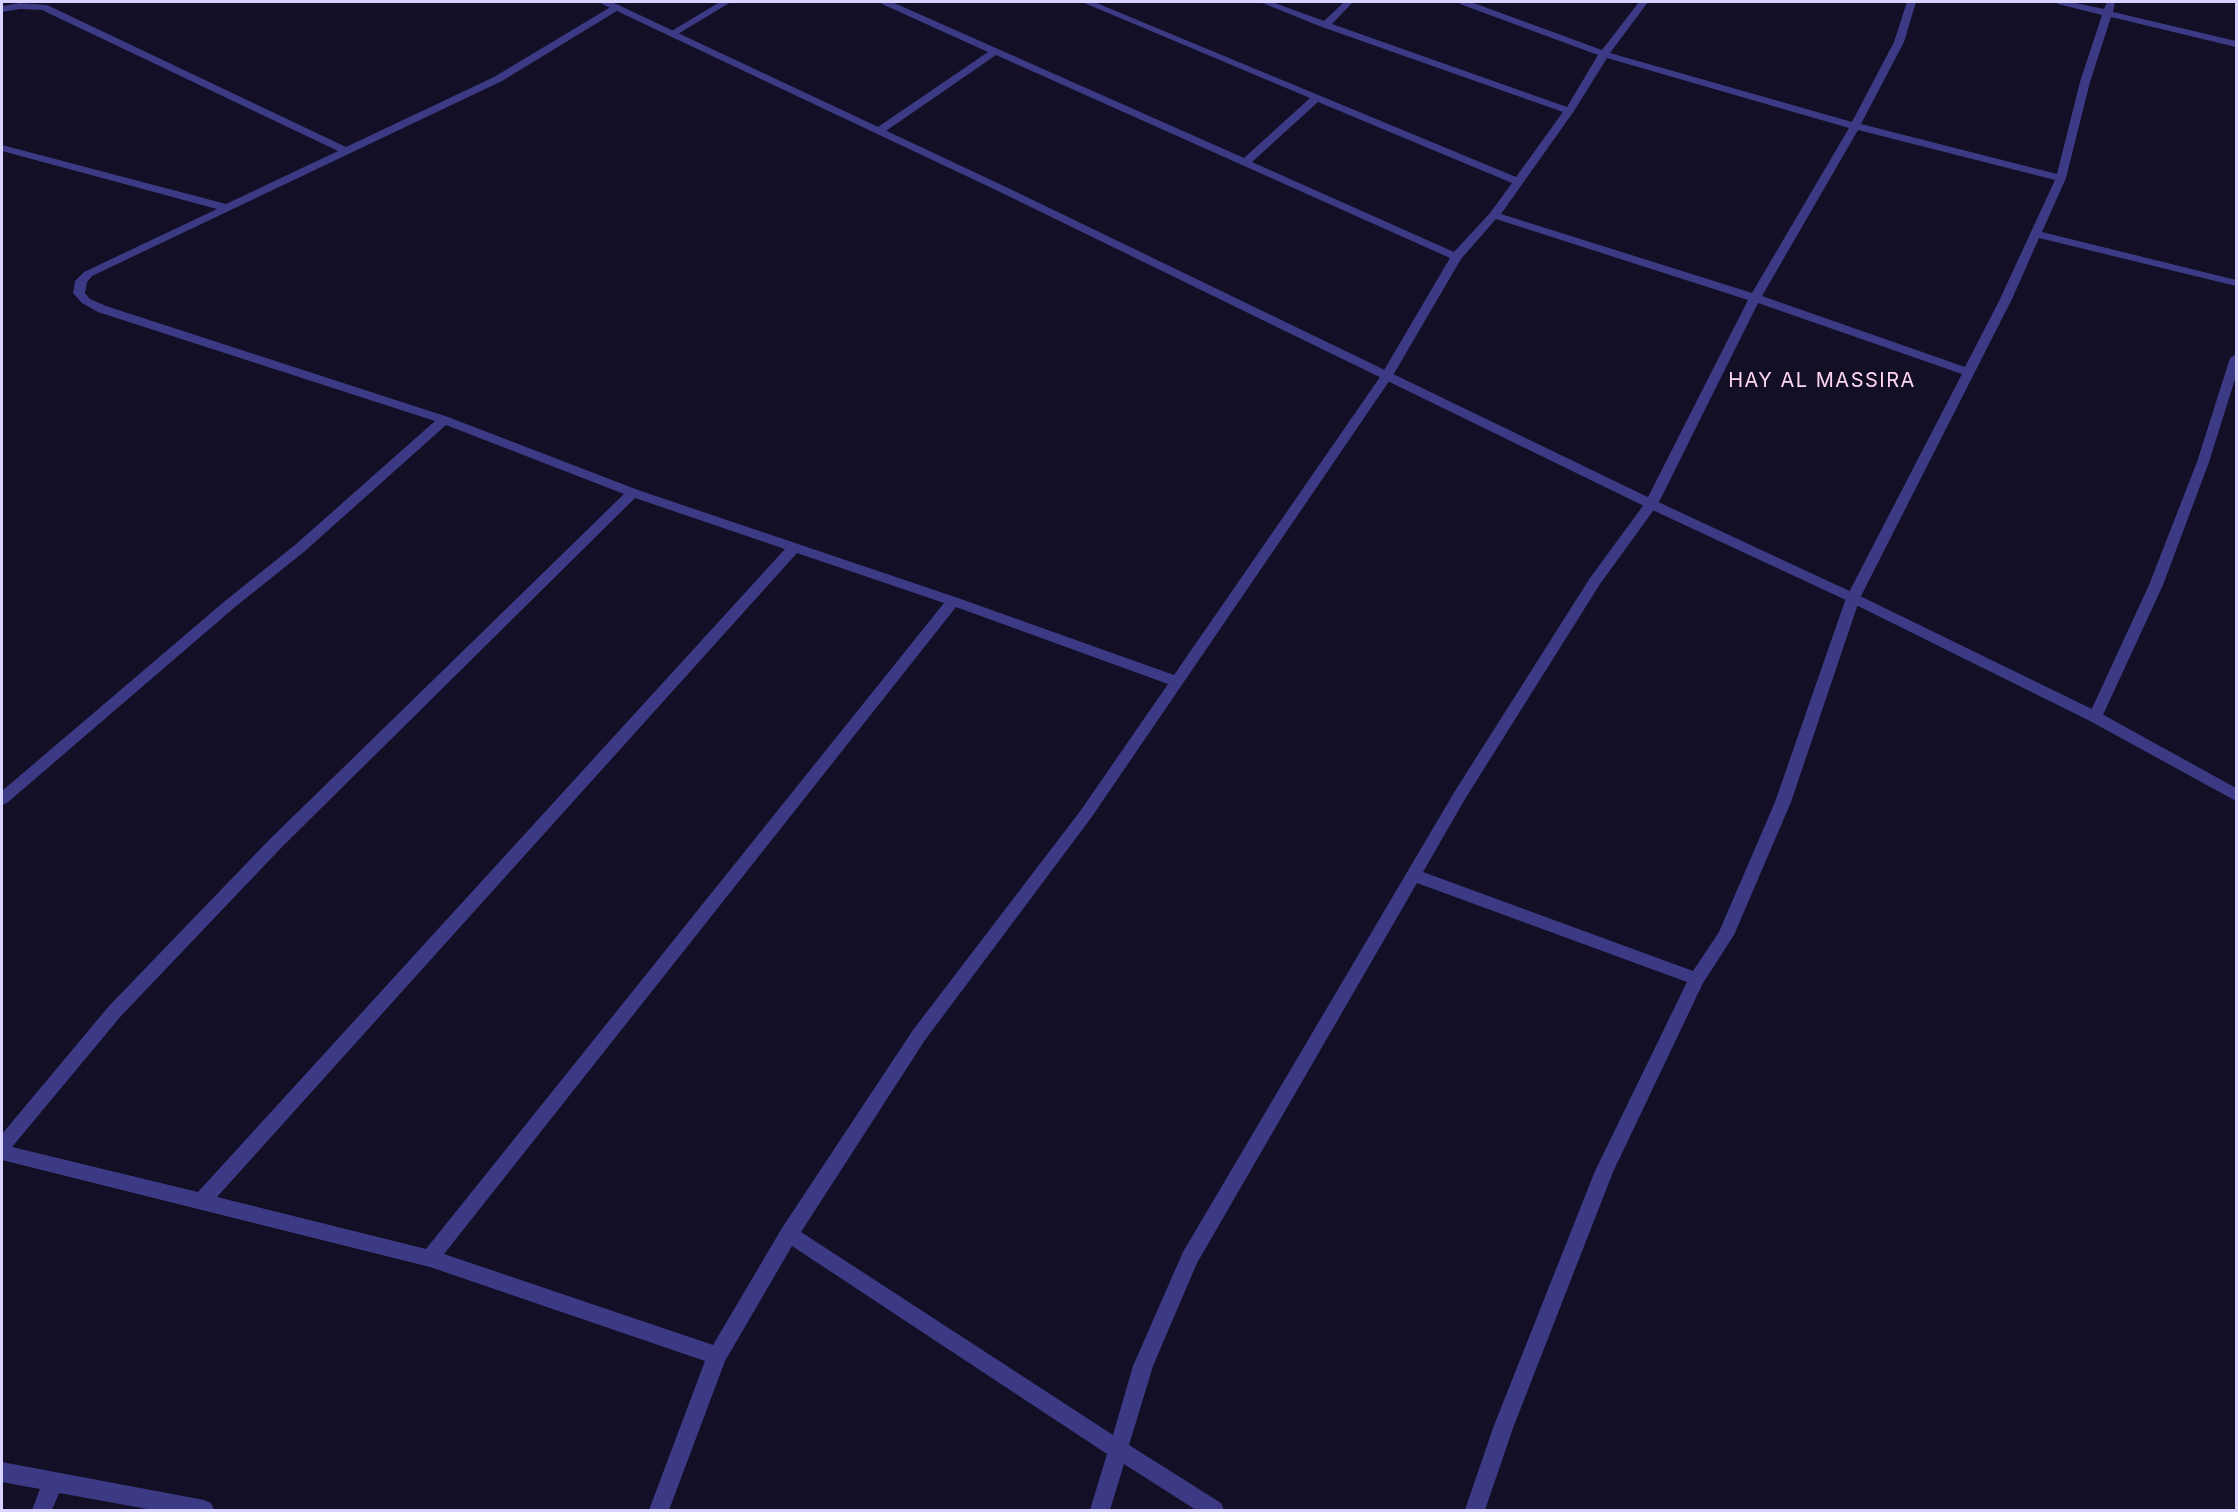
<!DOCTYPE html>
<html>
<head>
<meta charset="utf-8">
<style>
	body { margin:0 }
	#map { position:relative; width:2238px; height:1512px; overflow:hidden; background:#130f26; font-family:Inter,sans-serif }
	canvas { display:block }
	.frame { position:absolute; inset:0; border:3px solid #d9d4ff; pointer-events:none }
</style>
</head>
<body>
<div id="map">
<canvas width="2238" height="1512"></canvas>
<div class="frame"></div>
</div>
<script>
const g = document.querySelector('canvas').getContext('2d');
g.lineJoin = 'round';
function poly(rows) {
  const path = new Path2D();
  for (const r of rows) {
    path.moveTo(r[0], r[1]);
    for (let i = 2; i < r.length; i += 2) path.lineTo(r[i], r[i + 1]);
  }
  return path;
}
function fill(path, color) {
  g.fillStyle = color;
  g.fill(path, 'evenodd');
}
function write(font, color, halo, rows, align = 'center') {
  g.font = font + ' Inter,sans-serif';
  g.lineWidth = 4.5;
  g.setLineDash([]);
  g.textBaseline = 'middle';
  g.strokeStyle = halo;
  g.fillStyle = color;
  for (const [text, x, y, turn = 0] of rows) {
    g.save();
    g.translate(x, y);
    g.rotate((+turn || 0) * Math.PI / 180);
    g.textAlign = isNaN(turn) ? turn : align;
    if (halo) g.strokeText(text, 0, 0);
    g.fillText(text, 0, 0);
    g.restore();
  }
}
fill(poly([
	[720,2,731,2,676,35,668,33,720,2],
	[881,2,892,2,1244,158,1310,98,1082,2,1094,2,1516,177,1563,112,1322,27,1260,2,1272,2,1324,21,1344,2,1353,2,1332,24,1567,107,1598,55,1460,4,1459,2,1471,2,1602,50,1639,2,1648,2,1610,53,1852,122,1894,42,1907,2,1916,2,1904,42,1861,124,2057,174,2080,82,2102,15,2058,4,2057,2,2071,2,2104,9,2107,2,2115,2,2113,12,2236,41,2236,47,2111,17,2090,82,2066,178,2042,232,2236,280,2236,286,2039,238,2012,299,1860,598,1791,802,1734,935,1703,983,1613,1172,1513,1428,1485,1510,1465,1510,1493,1428,1595,1171,1687,982,1417,883,1197,1263,1153,1366,1129,1445,1221,1503,1224,1510,1196,1510,1124,1464,1110,1510,1090,1510,1107,1454,792,1246,725,1361,669,1510,649,1510,705,1361,430,1267,2,1160,2,1134,109,1006,270,839,624,494,446,425,305,551,235,607,7,803,2,805,2,791,225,601,295,545,435,421,98,312,82,303,73,293,75,281,84,272,217,209,2,151,2,145,226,204,338,151,42,10,20,9,2,12,2,6,20,3,47,5,346,147,494,77,614,5,620,5,620,9,502,81,92,276,87,282,85,293,90,299,106,306,448,417,638,490,958,598,1174,675,1380,377,1450,258,996,55,883,133,875,133,875,129,988,52,882,4,881,2],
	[1607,58,1849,128,1752,293,1501,214,1574,111,1607,58],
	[1318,102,1512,183,1490,213,1454,252,1252,162,1318,102],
	[1858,130,2055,180,2000,299,1965,367,1762,296,1858,130],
	[1496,219,1748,300,1645,503,1590,578,1455,791,1183,1252,1133,1366,1113,1435,801,1232,925,1040,1091,818,1392,377,1461,259,1496,219],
	[1758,303,1962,374,1846,598,1775,802,1719,932,1693,971,1423,872,1465,799,1600,584,1658,504,1758,303],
	[635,498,785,549,198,1192,12,1147,121,1016,282,847,635,498],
	[797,553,944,603,426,1249,217,1197,797,553],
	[956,607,1168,684,1081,810,913,1030,782,1228,713,1345,444,1254,956,607],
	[2236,354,2236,376,2209,462,2163,585,2102,717,2095,722,2090,721,2088,717,2149,585,2197,462,2230,358,2236,354],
	[2,1462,204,1500,211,1503,214,1510,153,1510,59,1493,52,1510,32,1510,40,1489,2,1482,2,1462]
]), '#3d3a85');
fill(poly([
	[601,2,612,2,1006,187,1656,501,1858,595,2100,713,2236,788,2236,801,2090,721,1848,601,1646,507,998,191,602,4,601,2]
]), '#3d3a85');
g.letterSpacing = '1.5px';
write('20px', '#ffd6f0', '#130f26', [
	["HAY AL MASSIRA",1822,381]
]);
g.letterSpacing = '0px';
</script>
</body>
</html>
